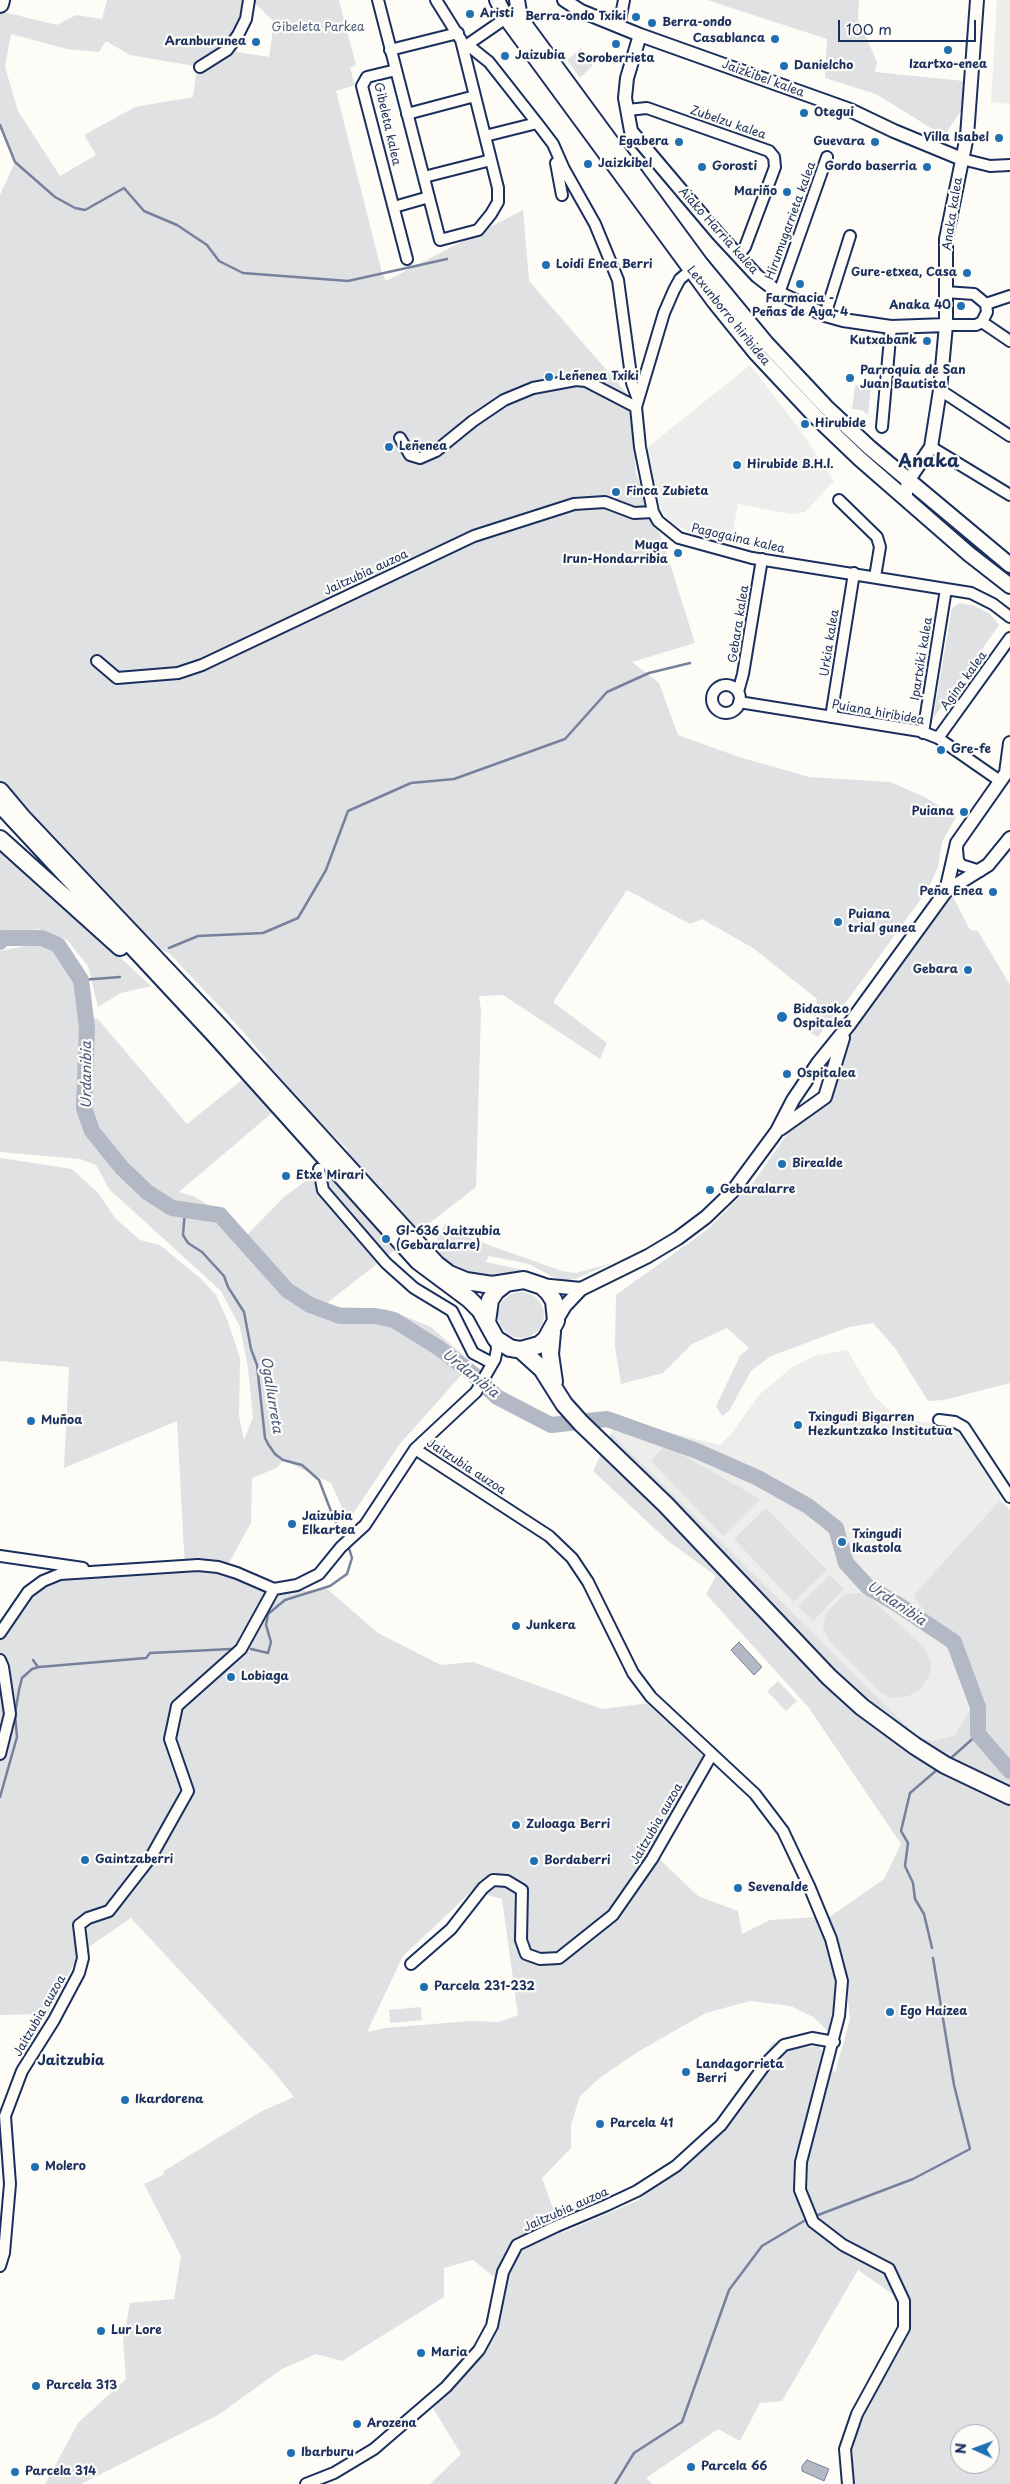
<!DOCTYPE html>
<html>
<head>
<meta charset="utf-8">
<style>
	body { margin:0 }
	#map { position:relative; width:1010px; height:2484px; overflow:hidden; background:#fdfcf7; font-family:"Playpen Sans",sans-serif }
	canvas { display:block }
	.north { position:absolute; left:950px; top:2424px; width:50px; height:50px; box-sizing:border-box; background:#fdfcf7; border:1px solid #a3aaba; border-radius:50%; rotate:272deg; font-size:14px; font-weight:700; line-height:20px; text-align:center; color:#1b2f5e }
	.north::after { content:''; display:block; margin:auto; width:18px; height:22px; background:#1f6fb2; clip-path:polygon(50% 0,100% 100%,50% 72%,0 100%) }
	.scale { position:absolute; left:838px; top:20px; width:138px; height:22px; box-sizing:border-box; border:2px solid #1b2f5e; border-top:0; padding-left:6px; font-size:15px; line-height:18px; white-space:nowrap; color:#1b2f5e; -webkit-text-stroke:4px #fdfcf7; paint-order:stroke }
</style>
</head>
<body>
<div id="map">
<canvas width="1010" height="2484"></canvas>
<div class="north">N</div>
<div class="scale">100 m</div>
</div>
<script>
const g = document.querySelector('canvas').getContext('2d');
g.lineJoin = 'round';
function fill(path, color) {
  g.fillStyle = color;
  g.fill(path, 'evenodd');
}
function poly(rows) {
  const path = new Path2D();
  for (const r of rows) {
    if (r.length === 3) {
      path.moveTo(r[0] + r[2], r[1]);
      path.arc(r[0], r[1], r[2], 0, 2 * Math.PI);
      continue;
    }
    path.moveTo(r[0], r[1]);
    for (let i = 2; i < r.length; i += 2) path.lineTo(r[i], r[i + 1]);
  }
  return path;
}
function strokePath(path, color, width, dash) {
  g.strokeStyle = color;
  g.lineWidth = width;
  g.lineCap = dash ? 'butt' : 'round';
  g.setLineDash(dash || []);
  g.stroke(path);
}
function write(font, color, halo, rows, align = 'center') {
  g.font = font + ' "Playpen Sans",sans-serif';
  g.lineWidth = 4.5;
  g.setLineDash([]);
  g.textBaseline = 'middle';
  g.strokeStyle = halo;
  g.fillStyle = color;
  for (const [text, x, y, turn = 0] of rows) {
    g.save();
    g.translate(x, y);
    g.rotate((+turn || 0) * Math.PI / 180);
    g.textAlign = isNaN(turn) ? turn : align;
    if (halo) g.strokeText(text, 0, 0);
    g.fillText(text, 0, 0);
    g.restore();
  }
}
fill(poly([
	[997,0,1010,0,1010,104,991,102],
	[750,365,798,427,834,481,805,512,791,514,738,504,731,541,695,535,670,522,661,510,647,448],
	[847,1350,875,1397,901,1421,918,1421,952,1426,985,1465,1000,1492,1000,1500,915,1595,943,1642,965,1683,971,1708,955,1735,932,1741,916,1735,611,1433,617,1419,720,1445,731,1434,760,1394,791,1368,816,1355]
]), '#edeeec');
fill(poly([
	[107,0,249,0,239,35,237,52,269,57,274,22,252,0,339,0,356,65,350,68,355,85,336,91,382,273,386,281,523,210,529,281,630,397,636,474,664,545,695,643,632,662,659,683,678,735,739,757,809,777,890,782,925,797,956,817,942,842,938,867,928,889,839,1012,830,1020,818,1037,811,1033,817,999,753,948,702,919,690,924,627,890,553,1002,607,1043,600,1059,503,995,479,996,481,1011,476,1187,323,1306,387,1309,431,1327,472,1363,399,1445,348,1521,331,1483,283,1460,277,1468,252,1478,251,1523,225,1570,273,1593,327,1589,378,1633,441,1665,473,1662,602,1709,650,1703,708,1761,650,1850,698,1896,738,1911,742,1934,770,1920,831,1916,884,1879,901,1844,809,1708,706,1594,716,1576,668,1541,593,1471,611,1433,916,1735,932,1741,955,1735,971,1708,965,1683,943,1642,914,1595,1000,1500,1010,1510,1010,2484,851,2484,852,2451,872,2382,907,2304,858,2270,782,2401,760,2403,740,2441,718,2429,646,2478,653,2484,430,2484,461,2454,431,2405,483,2346,503,2284,473,2260,444,2268,444,2297,342,2361,316,2354,282,2369,218,2415,81,2484,45,2484,78,2423,126,2379,123,2341,130,2303,174,2299,181,2256,144,2184,163,2175,164,2171,262,2111,294,2097,273,2071,131,1918,80,1953,47,2014,0,2015,0,1636,21,1605,42,1585,69,1576,185,1569,177,1421,64,1468,69,1367,0,1361,0,1158,72,1169,99,1194,115,1218,140,1240,160,1245,200,1278,216,1295,227,1319,240,1358,239,1416,244,1440,253,1417,248,1368,240,1327,221,1291,109,1189,96,1165,80,1159,0,1152,0,951,40,943,56,951,68,967,71,980,76,981,82,1064,79,1100,84,1118,89,1106,92,1018,98,1019,187,1124,267,1060,240,1028,170,954,148,942,0,784,0,195,15,162,0,125,0,11,57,25,76,15,102,19],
	[11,34,67,49,99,52,106,41,130,55,200,67,196,74,193,97,135,107,84,135,96,155,60,176,18,111,5,67],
	[293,1095,348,1150,284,1197,246,1236,219,1211,193,1196,179,1192],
	[472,1891,502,1899,518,2015,499,2022,470,2021,385,2028,367,2032,403,1956],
	[845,1973,850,2019,835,2073,819,2046,801,2048,773,2042,716,2133,639,2200,562,2233,542,2178,571,2148,571,2125,580,2096,601,2077,639,2051,706,2013,750,2001,791,2006,813,2017,828,2031,837,1993],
	[960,2434,990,2434,990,2464,960,2464],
	[707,0,859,0,858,19,877,62,875,72,964,81,961,111,944,136,876,94,825,78,827,39],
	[581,48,593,65,580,78,567,60],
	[855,385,871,387,868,415,862,410,852,409],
	[960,603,975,606,990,614,999,625,933,719,952,608],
	[0,846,151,986,121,993,98,1007,88,966,67,940,38,929,0,936],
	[952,895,970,930,978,931,1010,985,1010,1383,944,1400,928,1401,895,1348,873,1323,849,1327,771,1356,751,1371,729,1411,722,1416,716,1406,740,1356,749,1348,727,1328,692,1344,663,1373,621,1384,615,1347,616,1295,708,1229,753,1183,786,1136,784,1130,821,1106,850,1034],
	[445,1224,472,1239,562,1271,576,1273,612,1263,575,1279,564,1280,553,1277,529,1264,489,1256,486,1262,523,1270,498,1275,473,1274,459,1269,432,1248],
	[521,1315,23],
	[665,1445,760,1499,723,1536,651,1461],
	[766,1508,827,1570,794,1602,734,1539],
	[830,1575,844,1589,813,1621,798,1606],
	[858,1593,868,1596,924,1647,931,1664,929,1677,920,1689,909,1696,892,1698,881,1693,830,1642,823,1628,826,1613,845,1594],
	[778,1681,797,1701,786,1711,767,1691],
	[421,2007,422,2020,390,2023,389,2010]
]), '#e0e1e3');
const water = poly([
	[739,1642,762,1667,754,1675,731,1650,739,1642],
	[807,2460,829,2469,824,2481,802,2471,802,2466,807,2460]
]);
fill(water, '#b3b8c5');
strokePath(water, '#76819c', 1);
strokePath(poly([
	[0,125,15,162,55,197,75,208,85,210,124,188,144,211,177,225,207,245,219,261,243,273,348,281,447,259],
	[169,948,198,936,263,933,298,918,326,870,348,811,411,783,454,779,565,739,607,692,649,673,690,663],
	[81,980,120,977],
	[185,1210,183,1235,188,1243,202,1252,224,1276,228,1287,244,1312,251,1349,257,1365,265,1438,268,1444,275,1454,283,1460,302,1465,319,1480,334,1519,346,1540],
	[251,1649,268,1653,271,1642,266,1625,268,1614,285,1600,330,1586,347,1574,352,1558,348,1545],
	[33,1660,38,1667],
	[951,1758,978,1734],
	[0,1797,17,1737,15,1714,19,1690,22,1678,32,1669,39,1667,146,1658,150,1653,231,1649],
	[932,1948,924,1914,915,1899,913,1883,905,1866,908,1843,901,1831,910,1793,938,1769],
	[818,2215,913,2179,970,2149,954,2085,933,1958],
	[615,2484,634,2453,682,2422,729,2290,762,2246,804,2221]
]), '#76819c', 2.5);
strokePath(poly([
	[0,942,3,938,42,938,58,945,81,980,87,1028,84,1108,92,1131,122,1168,147,1192,172,1208,220,1215,287,1290,310,1305,340,1316,375,1316,394,1320,439,1348,473,1374,497,1397,551,1425,607,1419,697,1451,758,1478,808,1506,836,1528,846,1563,868,1587,897,1604,954,1642,978,1707,978,1734,1010,1771]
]), '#b3b8c5', 16);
const minor = poly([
	[378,0,440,240,478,230,491,214,498,202,498,188,461,40,436,0],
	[619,26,624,0],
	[469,46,489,62,537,123,485,136],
	[464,47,506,18],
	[390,50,458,33],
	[200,67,227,50,238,35,246,19,249,0],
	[396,70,367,77,362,86,407,259],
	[627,110,647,108,769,151,774,157,775,167,745,247,738,256],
	[407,114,475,96],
	[537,123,553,144,564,169,595,224,618,280,632,383,637,397],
	[962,159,990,166,1010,165],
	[556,163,562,195],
	[424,177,491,160],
	[394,207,429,197],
	[691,270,680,279,674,290,664,313,636,407,640,447,653,512,658,521,679,538,752,558,971,593,993,604,1010,617],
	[945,292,974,294,986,304,987,312,982,322,976,325,946,325],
	[779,293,827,157],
	[986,304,1010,296],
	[825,315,850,236],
	[982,322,1010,341],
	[940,390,1010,436],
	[882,427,891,327],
	[400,438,410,455,420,458,436,451,473,421,504,400,533,388,576,380,586,381,636,407],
	[931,447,1010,495],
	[839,500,877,537,880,547,875,577],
	[97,661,117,678,178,673,202,665,474,536,574,504,605,502,634,513,653,512],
	[726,699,14],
	[738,692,743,674,762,559],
	[739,702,920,731,938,738,1000,781],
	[831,717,854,573],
	[923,733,946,589],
	[938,738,1010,638],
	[957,849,958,860,961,865,980,871],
	[319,1169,323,1190,386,1263,414,1288,452,1311,473,1353,492,1363],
	[939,1420,955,1422,964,1427,1010,1497],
	[415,1449,549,1536,572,1558,588,1582,633,1673,651,1697,755,1794,783,1831,809,1886,831,1939,842,1981,839,2016,801,2162,800,2190,813,2222,843,2245,889,2269,904,2301,904,2328,857,2414,845,2449,848,2484],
	[0,1556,83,1568],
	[0,1633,28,1592,43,1581,60,1574,198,1565,218,1567,237,1573,274,1589],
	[0,1660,3,1667,10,1714,0,1754],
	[411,1964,451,1929,483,1888,493,1880,507,1881,522,1890,521,1940,526,1954,540,1959,559,1958,613,1915,652,1859,712,1754],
	[0,2266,4,2253,10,2184,5,2116,22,2071,54,2020,79,1973,83,1958,79,1925,88,1918,109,1911,151,1857,188,1791,170,1739,177,1706,241,1649,274,1589,297,1585,319,1574,341,1547,365,1525,415,1449,476,1392,495,1359,497,1349,496,1339],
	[306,2484,334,2473,374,2449,446,2387,479,2350,492,2326,503,2272,517,2245,557,2226,607,2205,637,2191,676,2166,721,2125,767,2062,784,2045,812,2038,834,2042]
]);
const tertiary = poly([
	[564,0,581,11,640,35,850,110,894,131,962,159],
	[640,35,627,78,625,98,631,131,718,234,757,276,779,293,825,315,843,320,891,327,946,325],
	[905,499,908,481,931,447,940,390,946,325,946,239,967,136,977,0],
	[946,891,957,843,1006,773,1010,743],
	[780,1129,825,1097,843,1038],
	[540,1285,581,1289],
	[556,1321,565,1306,581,1289,648,1256,678,1238,706,1217,732,1192,777,1131,793,1100,818,1063,848,1026,946,891,988,865,1010,838]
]);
const secondary = poly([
	[497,0,506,18,714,301,756,353,815,416,860,459,969,554,1010,586],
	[517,0,520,18,700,263,766,343,826,407,870,448,1010,565]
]);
const primary = poly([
	[0,4,1,0],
	[0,791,21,816,222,1029,436,1264,449,1274,466,1281,492,1285,524,1280,542,1286,549,1293,554,1301,556,1321,546,1339,539,1345,521,1350,510,1348,496,1339,480,1310,469,1299,418,1261,215,1035,0,804],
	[0,839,120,947],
	[487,1322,490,1300,496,1291,505,1284],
	[552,1332,550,1354,554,1382],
	[521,1350,542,1369,564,1404,581,1423,666,1505,829,1677,862,1707,915,1746,945,1765,1010,1796]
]);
strokePath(minor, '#1b2f5e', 14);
strokePath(tertiary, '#1b2f5e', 16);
strokePath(secondary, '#1b2f5e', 18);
strokePath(primary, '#1b2f5e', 20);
strokePath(minor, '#fdfcf7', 10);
strokePath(tertiary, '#fdfcf7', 12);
strokePath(secondary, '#fdfcf7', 14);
strokePath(primary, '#fdfcf7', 16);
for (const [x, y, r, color] of [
	[470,14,5,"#1f6fb2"],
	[636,17,5,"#1f6fb2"],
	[652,23,5,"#1f6fb2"],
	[775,39,5,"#1f6fb2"],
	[256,42,5,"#1f6fb2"],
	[616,44,5,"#1f6fb2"],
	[948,50,5,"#1f6fb2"],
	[505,56,5,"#1f6fb2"],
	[784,66,5,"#1f6fb2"],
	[804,113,5,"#1f6fb2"],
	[999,138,5,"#1f6fb2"],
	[679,142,5,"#1f6fb2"],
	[875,142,5,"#1f6fb2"],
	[588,164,5,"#1f6fb2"],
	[702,167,5,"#1f6fb2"],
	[927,167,5,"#1f6fb2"],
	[787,192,5,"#1f6fb2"],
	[546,265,5,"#1f6fb2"],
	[967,273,5,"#1f6fb2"],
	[800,284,5,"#1f6fb2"],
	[961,306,5,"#1f6fb2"],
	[927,341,5,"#1f6fb2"],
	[549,377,5,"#1f6fb2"],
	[850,378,5,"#1f6fb2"],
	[805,424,5,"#1f6fb2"],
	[389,447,5,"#1f6fb2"],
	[737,465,5,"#1f6fb2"],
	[616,492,5,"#1f6fb2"],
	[678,553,5,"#1f6fb2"],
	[941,750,5,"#1f6fb2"],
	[964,812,5,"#1f6fb2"],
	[993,892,5,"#1f6fb2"],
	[838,922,5,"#1f6fb2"],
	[968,970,5,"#1f6fb2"],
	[782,1017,6,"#1f6fb2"],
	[787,1074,5,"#1f6fb2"],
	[782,1164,5,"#1f6fb2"],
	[286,1176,5,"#1f6fb2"],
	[710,1190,5,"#1f6fb2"],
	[386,1239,5,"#1f6fb2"],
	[31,1421,5,"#1f6fb2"],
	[798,1425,5,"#1f6fb2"],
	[292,1524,5,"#1f6fb2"],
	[842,1542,5,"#1f6fb2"],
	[516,1626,5,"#1f6fb2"],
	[231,1677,5,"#1f6fb2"],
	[516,1825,5,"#1f6fb2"],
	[85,1860,5,"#1f6fb2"],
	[534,1861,5,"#1f6fb2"],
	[738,1888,5,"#1f6fb2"],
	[424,1987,5,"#1f6fb2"],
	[890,2012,5,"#1f6fb2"],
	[686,2072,5,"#1f6fb2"],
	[125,2100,5,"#1f6fb2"],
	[600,2124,5,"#1f6fb2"],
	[35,2167,5,"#1f6fb2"],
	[101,2331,5,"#1f6fb2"],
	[421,2353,5,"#1f6fb2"],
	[36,2386,5,"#1f6fb2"],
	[357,2424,5,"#1f6fb2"],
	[291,2453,5,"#1f6fb2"],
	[691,2467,5,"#1f6fb2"],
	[15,2472,5,"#1f6fb2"]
]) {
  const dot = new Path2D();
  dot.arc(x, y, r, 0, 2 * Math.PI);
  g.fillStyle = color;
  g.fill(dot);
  strokePath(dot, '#fdfcf7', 2);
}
write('bold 12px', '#1b2f5e', '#fdfcf7', [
	["Aristi",480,14],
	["Berra-ondo Txiki",626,17,"right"],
	["Berra-ondo",662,23],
	["Casablanca",765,39,"right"],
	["Aranburunea",246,42,"right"],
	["Jaizubia",515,56],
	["Soroberrieta",616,59,"center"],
	["Izartxo-enea",948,65,"center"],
	["Danielcho",794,66],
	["Otegui",814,113],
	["Villa Isabel",989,138,"right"],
	["Egabera",669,142,"right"],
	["Guevara",865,142,"right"],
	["Jaizkibel",598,164],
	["Gorosti",712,167],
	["Gordo baserria",917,167,"right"],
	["Mariño",777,192,"right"],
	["Loidi Enea Berri",556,265],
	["Gure-etxea, Casa",957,273,"right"],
	["Farmacia -",800,299,"center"],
	["Peñas de Aya, 4",800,313,"center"],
	["Anaka 40",951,306,"right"],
	["Kutxabank",917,341,"right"],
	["Parroquia de San",860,371],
	["Juan Bautista",860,385],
	["Leñenea Txiki",559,377],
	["Hirubide",815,424],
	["Leñenea",399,447],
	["Hirubide B.H.I.",747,465],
	["Finca Zubieta",626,492],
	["Muga",668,546,"right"],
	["Irun-Hondarribia",668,560,"right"],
	["Gre-fe",951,750],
	["Puiana",954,812,"right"],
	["Peña Enea",983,892,"right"],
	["Puiana",848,915],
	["trial gunea",848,929],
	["Gebara",958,970,"right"],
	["Bidasoko",793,1010],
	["Ospitalea",793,1024],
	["Ospitalea",797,1074],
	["Birealde",792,1164],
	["Etxe Mirari",296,1176],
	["Gebaralarre",720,1190],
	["GI-636 Jaitzubia",396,1232],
	["(Gebaralarre)",396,1246],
	["Txingudi Bigarren",808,1418],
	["Hezkuntzako Institutua",808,1432],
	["Muñoa",41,1421],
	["Jaizubia",302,1517],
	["Elkartea",302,1531],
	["Txingudi",852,1535],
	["Ikastola",852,1549],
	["Junkera",526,1626],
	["Lobiaga",241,1677],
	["Zuloaga Berri",526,1825],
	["Gaintzaberri",95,1860],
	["Bordaberri",544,1861],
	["Sevenalde",748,1888],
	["Parcela 231-232",434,1987],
	["Ego Haizea",900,2012],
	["Landagorrieta",696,2065],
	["Berri",696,2079],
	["Ikardorena",135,2100],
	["Parcela 41",610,2124],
	["Molero",45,2167],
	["Lur Lore",111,2331],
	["Maria",431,2353],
	["Parcela 313",46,2386],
	["Arozena",367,2424],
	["Ibarburu",301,2453],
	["Parcela 66",701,2467],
	["Parcela 314",25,2472]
], 'left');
write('12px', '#4c5c7f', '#fdfcf7', [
	["Gibeleta Parkea",318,28]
]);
write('12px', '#1b2f5e', '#fdfcf7', [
	["Jaizkibel kalea",763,79,20],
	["Zubelzu kalea",728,123,19],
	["Gibeleta kalea",387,124,77],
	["Anaka kalea",953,214,-81],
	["Hirumugarrieta kalea",791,221,-70],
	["Aiako Harria kalea",718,231,48],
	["Letxunborro hiribidea",728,316,51],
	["Pagogaina kalea",738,539,13],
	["Jaitzubia auzoa",366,573,-25],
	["Gebara kalea",739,624,-81],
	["Urkia kalea",830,643,-81],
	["Ipartxiki kalea",922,659,-81],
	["Agina kalea",964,681,-54],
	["Puiana hiribidea",878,713,10],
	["Jaitzubia auzoa",466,1467,33],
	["Jaitzubia auzoa",657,1824,-60],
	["Jaitzubia auzoa",40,2016,-60],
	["Jaitzubia auzoa",566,2210,-24]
]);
write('italic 14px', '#49587d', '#fdfcf7', [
	["Urdanibia",87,1075,-90],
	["Urdanibia",470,1374,39],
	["Ogallurreta",271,1395,81],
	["Urdanibia",896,1604,34]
]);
write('bold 14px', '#1b2f5e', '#fdfcf7', [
	["Jaitzubia",71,2061]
]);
write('bold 18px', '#1b2f5e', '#fdfcf7', [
	["Anaka",929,462]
]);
</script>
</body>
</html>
